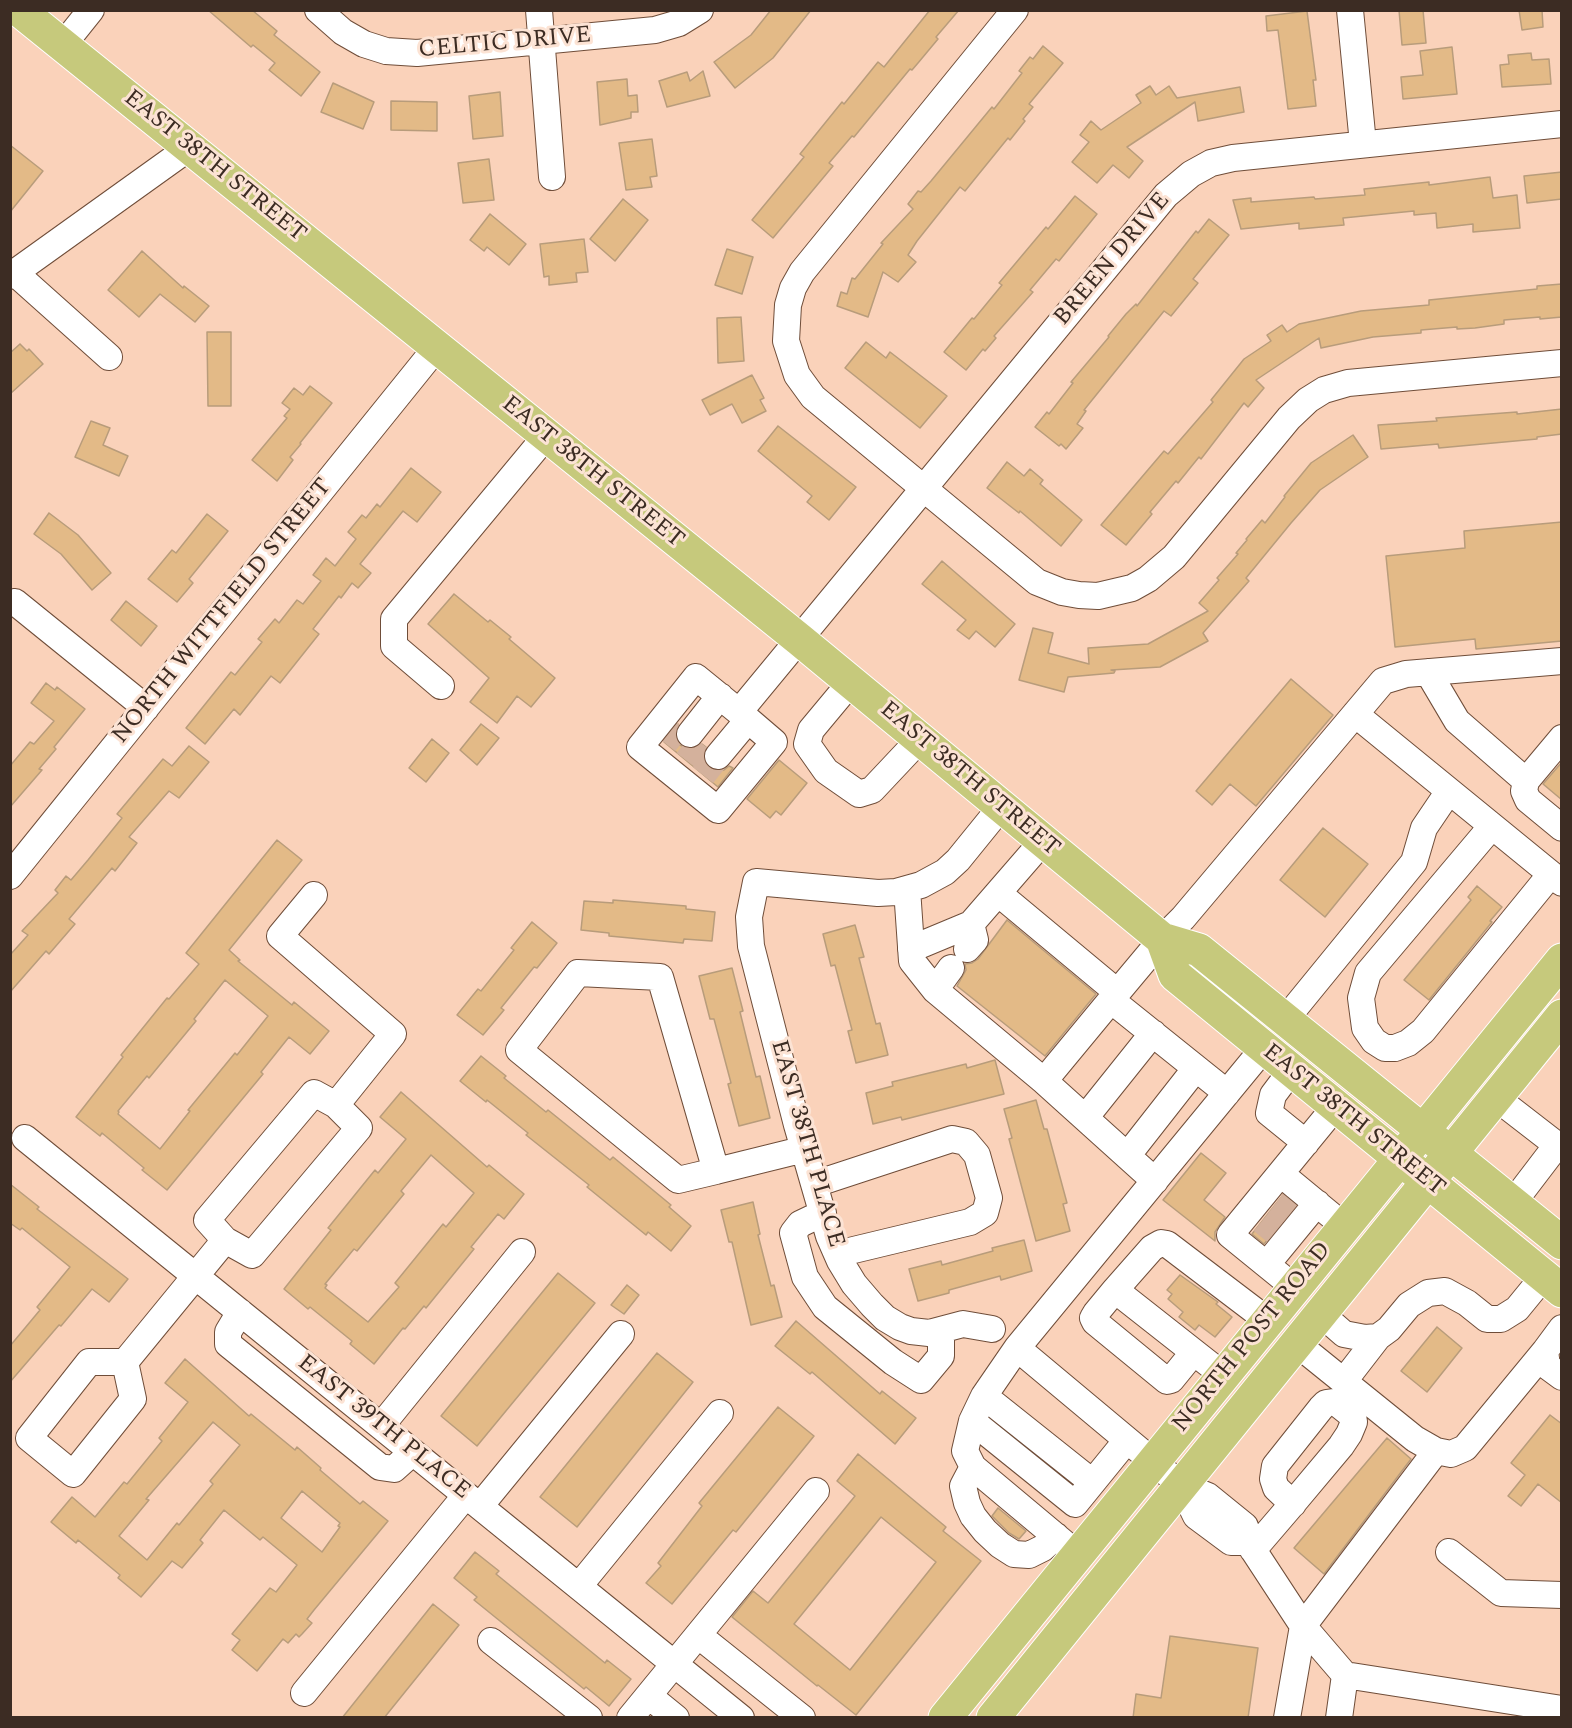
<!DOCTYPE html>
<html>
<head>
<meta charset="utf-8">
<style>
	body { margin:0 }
	#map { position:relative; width:1572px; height:1728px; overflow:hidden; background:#fad2ba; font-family:Spectral,serif }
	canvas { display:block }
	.frame { position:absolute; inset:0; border:12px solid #3c2c23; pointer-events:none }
</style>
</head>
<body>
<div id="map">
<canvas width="1572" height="1728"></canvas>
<div class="frame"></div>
</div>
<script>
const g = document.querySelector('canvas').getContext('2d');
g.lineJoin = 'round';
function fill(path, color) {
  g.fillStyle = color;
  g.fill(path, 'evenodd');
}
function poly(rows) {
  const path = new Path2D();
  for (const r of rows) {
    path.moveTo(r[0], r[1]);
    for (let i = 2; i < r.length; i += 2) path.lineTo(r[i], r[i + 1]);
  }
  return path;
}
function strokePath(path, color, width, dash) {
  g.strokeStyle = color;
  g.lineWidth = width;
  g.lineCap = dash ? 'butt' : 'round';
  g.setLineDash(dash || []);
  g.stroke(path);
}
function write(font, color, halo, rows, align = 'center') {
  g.font = font + ' Spectral,serif';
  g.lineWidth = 6;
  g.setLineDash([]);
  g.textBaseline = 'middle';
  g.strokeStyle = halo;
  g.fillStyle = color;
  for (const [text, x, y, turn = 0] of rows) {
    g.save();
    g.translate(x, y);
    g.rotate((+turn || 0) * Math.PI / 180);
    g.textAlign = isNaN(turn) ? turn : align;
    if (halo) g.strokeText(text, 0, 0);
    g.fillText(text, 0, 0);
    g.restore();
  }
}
const building = poly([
	[208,10,252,10,277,31,274,35,320,72,301,96,269,70,275,63,253,45,251,47,208,10],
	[771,10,811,10,773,58,735,88,714,62,751,35,771,10],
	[930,10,959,10,936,37,938,39,918,63,912,70,910,69,854,137,852,136,829,163,833,166,773,238,752,220,804,157,800,154,842,102,844,104,878,62,884,67,930,10],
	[1399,10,1423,10,1426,43,1402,45,1399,10],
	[1519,10,1542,10,1543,27,1522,30,1519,10],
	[1307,11,1316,80,1313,80,1316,106,1288,109,1278,30,1267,31,1266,16,1307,11],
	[1043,46,1063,63,1029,104,1033,107,1023,119,1025,121,1010,140,1008,138,965,191,960,187,917,241,908,255,916,262,898,282,883,272,868,317,837,306,841,292,847,294,852,278,855,279,883,244,881,243,913,209,908,204,918,191,921,192,931,181,992,107,994,109,1022,73,1019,71,1030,57,1033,59,1043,46],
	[1452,47,1457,94,1403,99,1401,77,1423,75,1420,51,1452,47],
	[1531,53,1532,60,1549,59,1551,84,1502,87,1500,65,1509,64,1508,55,1531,53],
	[703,71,710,96,667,107,659,81,687,72,690,81,703,71],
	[627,79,628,96,637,95,638,112,631,112,631,118,600,125,597,82,627,79],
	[333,83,374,102,363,129,321,112,333,83],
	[1150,86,1156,95,1169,86,1177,98,1240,87,1244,112,1198,121,1195,102,1127,147,1143,161,1129,178,1113,165,1097,183,1072,162,1089,142,1080,135,1091,121,1101,130,1141,103,1136,95,1150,86],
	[500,92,503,136,473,139,469,96,500,92],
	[391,101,437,102,437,131,391,130,391,101],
	[652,139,657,176,650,177,652,187,626,190,619,143,652,139],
	[10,145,43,171,10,212,10,145],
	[489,159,494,200,463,203,458,163,489,159],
	[1562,172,1562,199,1527,203,1524,176,1562,172],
	[1490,177,1493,198,1517,195,1520,228,1473,232,1473,224,1437,228,1436,213,1414,215,1414,211,1343,218,1344,225,1299,229,1299,223,1241,229,1233,200,1251,198,1251,202,1314,197,1315,199,1365,195,1364,189,1429,182,1429,185,1490,177],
	[1075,196,1097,214,1059,261,1056,259,1030,290,1033,292,994,336,996,338,985,351,983,349,966,370,944,352,972,318,974,319,1002,285,999,283,1046,227,1048,229,1075,196],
	[623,199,648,220,615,261,590,239,623,199],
	[490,214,526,244,509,265,487,247,484,251,470,240,490,214],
	[1209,219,1229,235,1193,279,1198,283,1171,316,1164,311,1084,410,1086,411,1077,424,1083,428,1066,449,1061,444,1059,446,1035,427,1047,412,1049,414,1073,383,1071,382,1109,337,1108,336,1126,314,1136,304,1137,306,1196,231,1198,233,1209,219],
	[584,239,588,272,576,273,577,282,549,285,549,276,544,277,540,244,584,239],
	[727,249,753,257,742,294,715,285,727,249],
	[142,251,183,288,184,286,209,306,195,322,160,294,139,317,108,290,142,251],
	[1562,284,1562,317,1540,319,1540,317,1504,320,1504,324,1475,328,1457,329,1457,327,1421,330,1421,333,1373,337,1321,348,1319,338,1256,380,1264,388,1248,407,1244,403,1201,459,1199,457,1178,483,1176,481,1150,512,1152,514,1126,545,1101,525,1164,451,1168,454,1213,402,1211,400,1244,359,1271,341,1267,335,1282,325,1287,332,1299,324,1361,311,1429,305,1429,300,1537,289,1537,286,1562,284],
	[741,317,744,361,718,363,717,318,741,317],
	[207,332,231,332,231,406,208,406,207,332],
	[866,342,886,358,890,352,947,396,920,428,845,368,866,342],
	[20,344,27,351,29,349,43,364,10,394,10,353,20,344],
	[752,375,764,398,760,400,766,411,742,423,732,404,710,415,702,400,752,375],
	[310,386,332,403,300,443,301,444,290,457,293,460,277,481,252,460,287,418,284,416,290,409,282,403,294,388,303,395,310,386],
	[1562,409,1562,434,1537,437,1537,439,1439,448,1438,444,1381,449,1378,425,1437,421,1436,418,1517,412,1517,414,1562,409],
	[91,421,110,428,103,445,128,456,119,476,75,457,91,421],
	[778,426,856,487,829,520,807,502,812,496,758,451,778,426],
	[1353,435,1368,457,1320,490,1291,523,1246,578,1249,581,1203,633,1208,641,1160,667,1111,670,1115,671,1114,673,1068,677,1064,692,1019,680,1033,628,1053,633,1048,653,1089,664,1088,648,1148,644,1208,611,1199,603,1219,580,1217,578,1238,554,1236,553,1247,540,1246,539,1262,520,1265,523,1285,497,1284,496,1311,463,1353,435],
	[1007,462,1024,476,1030,469,1043,480,1040,484,1082,520,1061,546,1020,511,1019,513,987,488,1007,462],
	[411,468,441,492,417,522,403,511,360,564,371,573,358,588,352,583,341,598,339,596,313,629,319,634,280,683,271,676,240,715,234,709,205,744,186,728,231,672,235,675,262,642,258,639,275,619,279,623,297,600,303,604,321,581,313,575,326,558,335,566,356,539,348,532,362,515,366,518,377,504,380,507,411,468],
	[49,513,78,535,111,573,92,590,61,554,34,534,49,513],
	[207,514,228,531,189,579,193,583,177,602,148,579,172,550,176,553,207,514],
	[1562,522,1562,641,1476,649,1475,639,1395,647,1386,556,1465,548,1464,531,1562,522],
	[942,561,1015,624,995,647,976,631,969,639,957,630,966,620,922,584,942,561],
	[454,594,488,622,490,620,511,637,509,639,555,678,531,707,517,696,497,723,470,702,489,678,428,624,454,594],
	[126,601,157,626,141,646,111,620,126,601],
	[1291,679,1333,715,1256,806,1230,784,1212,805,1196,791,1291,679],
	[46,683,55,690,57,687,85,709,54,747,56,749,39,769,42,770,10,807,10,766,30,742,34,744,54,721,31,703,46,683],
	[481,724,499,738,477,765,460,750,481,724],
	[678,724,675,732,676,739,680,745,688,749,696,748,702,744,706,747,703,754,704,761,709,768,716,771,724,770,729,766,733,768,718,787,664,742,678,724],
	[432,739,449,753,426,782,409,768,432,739],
	[189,746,209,762,179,798,169,791,129,837,137,843,115,871,112,868,69,919,75,924,49,954,46,951,10,992,10,955,28,935,22,931,58,893,55,890,66,876,71,880,88,860,122,818,117,814,163,759,172,766,189,746],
	[779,760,807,783,781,815,776,811,770,818,747,799,779,760],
	[1562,762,1562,800,1543,784,1562,762],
	[1323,828,1368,864,1325,917,1280,880,1323,828],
	[277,840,302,860,229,950,240,960,238,961,292,1005,294,1002,329,1031,310,1054,289,1037,261,1072,263,1074,167,1190,142,1170,144,1168,102,1133,100,1136,76,1117,123,1057,121,1055,167,998,169,999,199,964,186,953,277,840],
	[225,980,268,1016,237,1055,235,1053,188,1110,190,1111,160,1149,118,1114,119,1112,118,1111,147,1076,149,1078,196,1021,194,1019,225,980],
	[1477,886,1502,907,1490,921,1492,922,1429,1000,1404,980,1471,900,1468,897,1477,886],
	[613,900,686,906,686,909,715,912,712,941,684,939,683,943,609,936,609,933,581,930,584,901,613,903,613,900],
	[1007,920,1096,994,1045,1056,957,986,966,970,965,964,972,963,978,959,1007,920],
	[532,922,557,943,537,968,534,967,501,1008,504,1010,483,1035,457,1015,478,989,481,991,514,950,511,948,532,922],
	[855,925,864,957,859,958,876,1024,880,1023,888,1055,856,1063,848,1031,852,1030,835,965,831,966,823,934,855,925],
	[732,968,743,1011,740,1012,756,1077,760,1076,770,1118,739,1126,728,1084,731,1083,714,1019,710,1019,699,976,732,968],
	[481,1056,506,1076,504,1078,546,1112,548,1110,610,1160,613,1157,671,1205,669,1207,691,1226,671,1251,648,1232,646,1235,587,1187,589,1185,526,1135,528,1133,487,1100,486,1102,460,1081,481,1056],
	[995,1060,1004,1094,902,1120,901,1117,873,1124,866,1093,893,1086,892,1082,966,1064,967,1068,995,1060],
	[401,1092,487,1167,489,1165,524,1194,504,1219,498,1214,471,1247,474,1249,426,1308,424,1306,405,1329,403,1328,374,1364,350,1344,352,1341,310,1307,308,1309,284,1289,331,1230,328,1228,375,1170,378,1173,406,1139,380,1117,401,1092],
	[431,1155,474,1193,446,1227,443,1224,395,1283,399,1287,368,1322,325,1288,327,1285,325,1284,354,1249,357,1251,404,1194,401,1191,431,1155],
	[1036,1100,1044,1129,1047,1129,1067,1203,1063,1204,1070,1231,1036,1241,1009,1139,1012,1138,1004,1109,1036,1100],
	[1201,1153,1226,1173,1204,1200,1225,1217,1215,1232,1215,1241,1163,1200,1201,1153],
	[10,1184,39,1207,37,1209,128,1279,109,1302,92,1289,61,1326,59,1325,10,1382,10,1346,40,1310,37,1307,70,1267,22,1228,20,1230,10,1223,10,1184],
	[1283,1195,1296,1205,1264,1244,1252,1234,1283,1195],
	[753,1202,760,1234,758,1235,771,1286,774,1285,782,1317,751,1325,732,1242,729,1242,721,1210,753,1202],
	[1024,1240,1032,1271,1001,1280,1000,1276,949,1290,949,1293,918,1301,909,1269,941,1261,942,1265,993,1251,992,1248,1024,1240],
	[558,1273,595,1303,477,1446,441,1416,558,1273],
	[1180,1275,1218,1302,1216,1304,1232,1317,1215,1337,1199,1325,1195,1330,1179,1317,1183,1312,1168,1299,1172,1294,1167,1290,1180,1275],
	[627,1285,639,1295,624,1314,611,1305,627,1285],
	[796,1321,880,1394,882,1391,916,1418,895,1444,812,1372,810,1374,775,1346,796,1321],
	[1437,1327,1462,1348,1427,1392,1401,1371,1437,1327],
	[657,1353,693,1382,577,1527,540,1497,657,1353],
	[185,1359,249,1416,251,1414,295,1450,297,1447,321,1468,320,1470,360,1504,363,1501,388,1521,314,1610,307,1619,312,1623,302,1634,299,1637,296,1634,288,1643,283,1639,257,1671,232,1650,240,1640,232,1634,270,1588,276,1592,297,1565,263,1537,260,1540,224,1510,200,1540,203,1543,182,1568,172,1561,141,1597,118,1578,120,1575,78,1540,76,1543,51,1522,72,1497,95,1517,124,1482,127,1484,162,1441,159,1438,188,1402,165,1383,185,1359],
	[213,1422,240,1445,210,1481,213,1484,179,1525,177,1523,147,1560,119,1536,149,1500,146,1499,213,1422],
	[302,1491,340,1523,338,1526,340,1527,322,1552,281,1518,302,1491],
	[778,1407,814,1436,736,1532,733,1530,672,1604,646,1583,661,1566,658,1563,702,1506,699,1503,778,1407],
	[1550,1415,1562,1424,1562,1503,1538,1484,1521,1506,1508,1496,1525,1475,1511,1463,1550,1415],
	[1387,1438,1411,1459,1324,1574,1294,1548,1387,1438],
	[858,1454,946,1527,943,1531,981,1561,856,1715,818,1685,817,1686,732,1617,753,1591,768,1603,855,1496,837,1481,858,1454],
	[881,1517,936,1562,850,1670,794,1624,881,1517],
	[998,1508,1026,1531,1019,1539,1009,1533,992,1516,998,1508],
	[475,1552,499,1571,496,1574,605,1663,607,1660,631,1679,609,1706,586,1687,584,1689,474,1600,477,1597,454,1578,475,1552],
	[433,1604,459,1625,384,1718,342,1718,433,1604],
	[1170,1636,1258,1648,1248,1718,1133,1718,1136,1694,1161,1698,1170,1636]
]);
fill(building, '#e3ba87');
strokePath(building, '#b89c7b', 1.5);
strokePath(poly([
	[665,743,679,725],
	[687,761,701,743],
	[703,775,718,756],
	[1276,1203,1293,1216],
	[1262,1221,1278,1234]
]), '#d4b19c', 26, [26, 13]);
const minor = poly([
	[318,10,343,32,364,44,386,51,417,53,655,30,679,23,700,10],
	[539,10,552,177],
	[1015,10,802,272,793,288,788,305,786,341,797,375,813,397,1037,582,1062,592,1079,595,1098,596,1132,588,1148,579,1174,557,1289,418,1308,400,1324,390,1348,383,1562,363],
	[1350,10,1363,144],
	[63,45,91,10],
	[15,273,109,357],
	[10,276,190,147],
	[15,602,146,708],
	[1428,672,1457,721,1526,781],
	[851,682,811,730,807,744,826,771,859,794,872,790,920,739],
	[441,686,394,646,394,619,546,436],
	[739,712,696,677,640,747,718,810,774,742,739,712,1166,195,1191,174,1211,163,1233,158,1562,124],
	[1355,714,1562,883],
	[690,734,720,696],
	[1562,738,1526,781,1524,791,1528,800,1562,828],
	[718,756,748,720],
	[1492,826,1368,973,1361,998,1365,1028,1374,1041,1385,1048,1395,1048,1408,1043,1423,1031,1551,874],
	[10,876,436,348],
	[907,889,912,961,935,990,1044,1081,1155,1181],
	[998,893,1117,992],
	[911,949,971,924,1043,841],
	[967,949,975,940,971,924],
	[578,973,660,977,716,1171,678,1180,519,1050,578,973],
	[935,990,951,968],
	[1285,1020,1414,862,1424,828,1449,791],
	[1291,1071,1273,1095,1269,1113,1306,1143],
	[1044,1081,1111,1000],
	[1227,1093,1111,1000,1162,939,1183,918,1383,681,1406,674,1562,661],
	[1495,1097,1557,1145,1512,1204],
	[1085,1118,1153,1033],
	[25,1138,741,1718],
	[1127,1156,1196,1068],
	[716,1171,805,1149],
	[1281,1174,1344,1226],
	[815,1184,952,1139,966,1142,977,1155,989,1198,985,1213,970,1222,837,1254],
	[823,1213,800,1224,793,1233,805,1277,825,1307,893,1362,921,1380,941,1356,941,1330],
	[225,1240,252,1255,359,1128,336,1105],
	[1267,1264,1317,1203],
	[1294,1287,1230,1235,1335,1107],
	[1115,1290,1096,1313,1093,1318,1095,1322,1167,1381,1171,1380,1193,1353],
	[240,1312,228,1332,228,1344,380,1467,394,1469,413,1452],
	[1320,1313,1344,1334,1365,1338,1378,1337,1389,1329,1409,1305,1428,1293,1445,1291,1467,1303,1487,1319,1501,1319,1517,1309,1544,1276],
	[1562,1328,1545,1351,1547,1366,1562,1377],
	[992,1329,963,1324,929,1333,911,1331,900,1327,885,1318,872,1305,854,1284,840,1261,829,1236,797,1125,751,946,749,917,756,882,878,893,896,892,921,885,945,872,958,860,1001,807],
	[1296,1343,1415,1439,1436,1451,1451,1454,1465,1448,1545,1351],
	[1017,1348,1181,1485,1208,1496,1245,1526,1248,1542,1231,1542,1196,1516,1181,1485],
	[125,1362,89,1362,29,1438,73,1474,133,1399,125,1362,225,1240,207,1220,314,1093,336,1105,393,1034,280,936,314,895],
	[1223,1375,1115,1290,1152,1248,1161,1243,1167,1244,1267,1320],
	[1344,1381,1378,1337],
	[984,1396,1092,1482],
	[972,1421,1075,1504,1127,1440],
	[381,1426,522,1252],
	[973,1467,963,1486,967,1503,973,1516,985,1531,1000,1545,1014,1554,1029,1555,1043,1548,1056,1536],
	[480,1506,621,1334],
	[1248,1542,1303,1626,1345,1675,1562,1709],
	[1253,1550,1289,1508,1341,1446,1349,1434,1354,1422,1353,1416,1338,1404,1333,1402,1326,1403,1321,1408,1275,1466,1273,1479,1276,1488,1293,1504],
	[1449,1552,1501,1593,1562,1595],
	[1077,1554,973,1467,965,1451,972,1421,984,1396,1017,1348,1263,1049],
	[579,1586,720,1413],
	[698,1635,802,1718],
	[491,1641,589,1718],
	[304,1693,466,1495],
	[649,1696,676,1718],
	[630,1718,816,1491],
	[1287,1718,1303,1626,1436,1451],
	[1339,1718,1345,1675]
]);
const major = poly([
	[19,10,800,640,1162,939,1199,950,1562,1243],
	[1162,939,1175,975,1562,1291],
	[945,1718,1562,960],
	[993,1718,1562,1016]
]);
strokePath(minor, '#6f4d39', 28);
strokePath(major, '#fff', 35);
strokePath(minor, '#fff', 26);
strokePath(major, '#c6c97c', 33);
write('24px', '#3c2c23', '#fce3d4', [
	["CELTIC DRIVE",505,44,-5],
	["EAST 38TH STREET",214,167,39],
	["BREEN DRIVE",1113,260,-50],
	["EAST 38TH STREET",592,473,39],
	["NORTH WITTFIELD STREET",223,612,-51],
	["EAST 38TH STREET",969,780,40],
	["EAST 38TH STREET",1353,1121,39],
	["EAST 38TH PLACE",806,1144,74],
	["NORTH POST ROAD",1253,1338,-51],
	["EAST 39TH PLACE",383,1428,39]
]);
</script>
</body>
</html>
